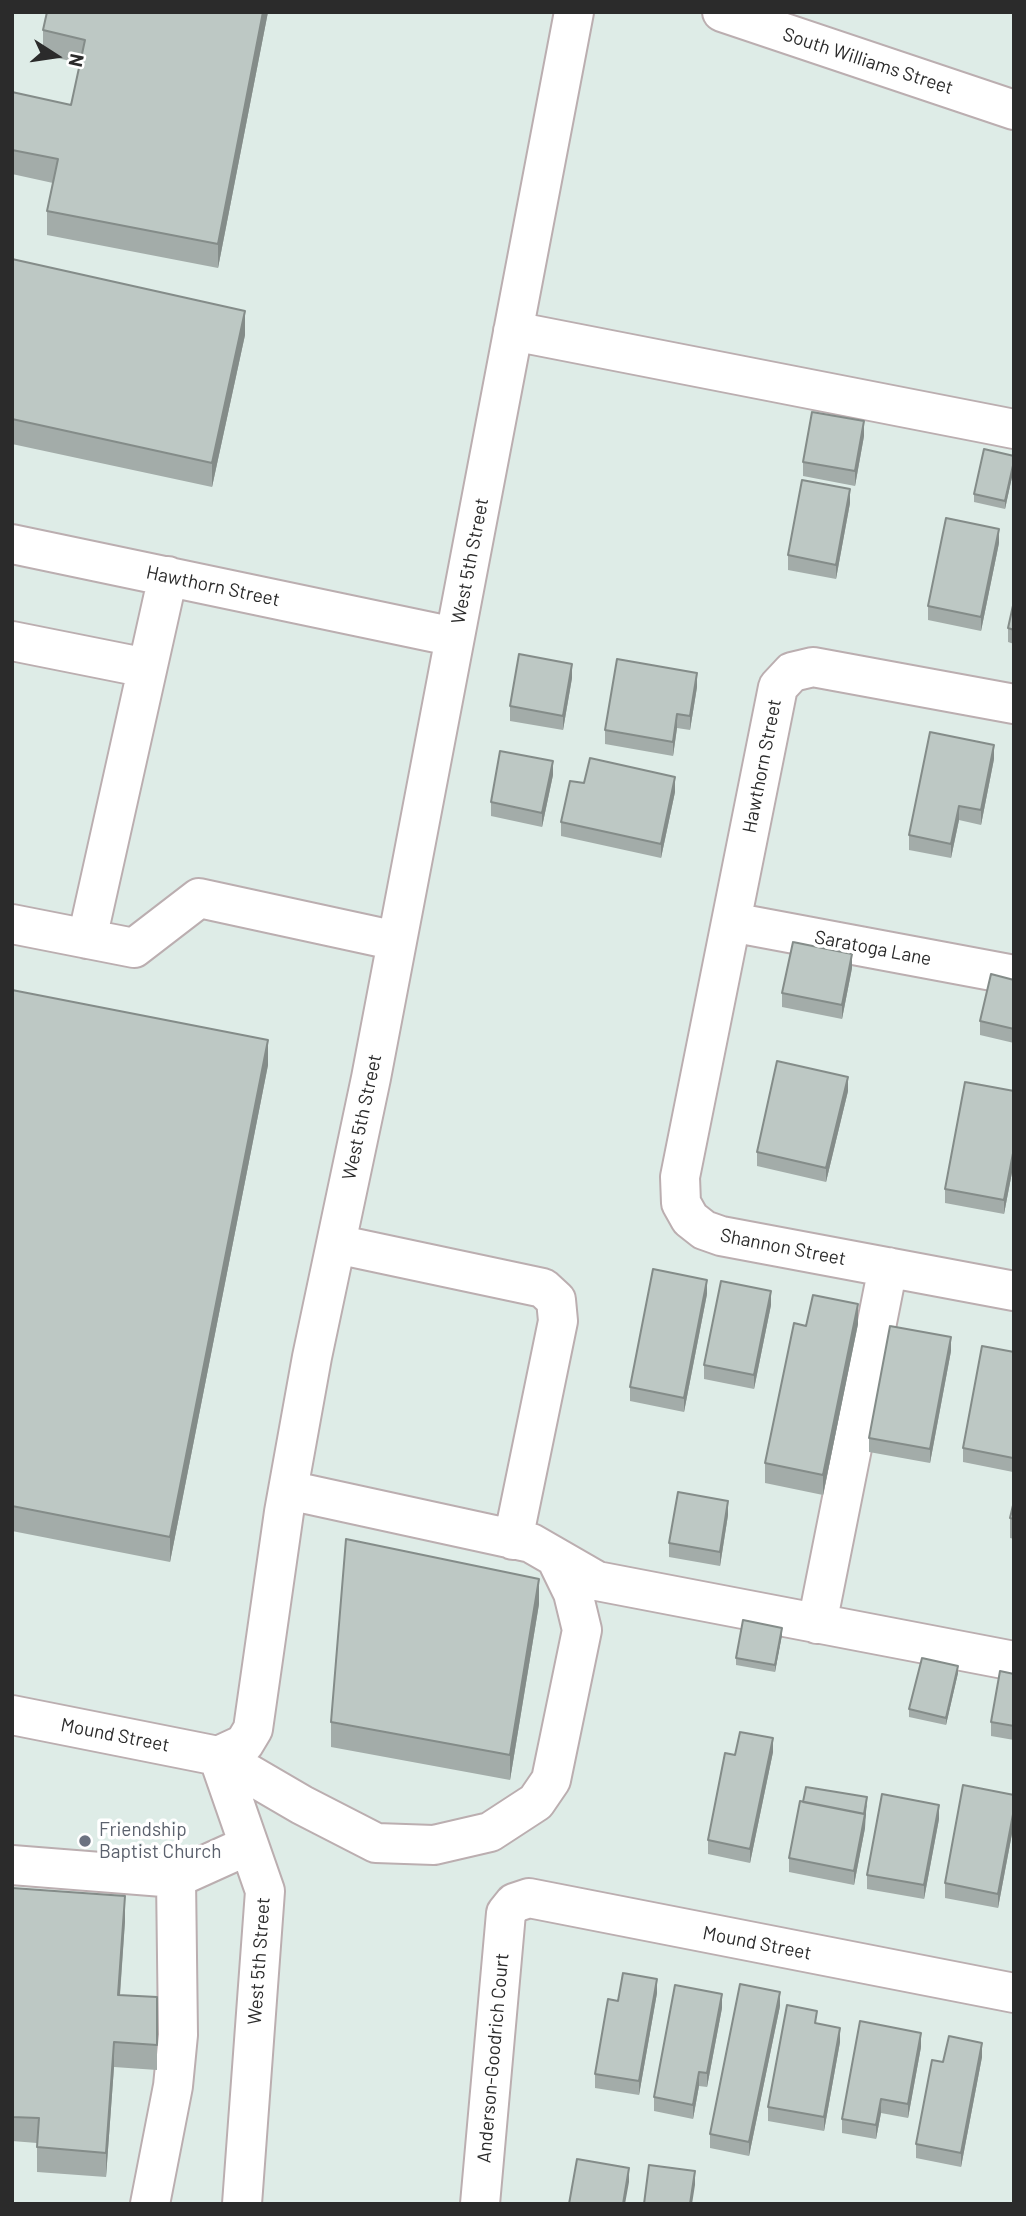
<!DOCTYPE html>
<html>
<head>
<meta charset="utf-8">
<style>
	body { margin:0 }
	#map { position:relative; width:1026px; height:2216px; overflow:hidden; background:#deece7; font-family:Barlow,sans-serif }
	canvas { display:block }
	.frame { position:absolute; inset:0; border:14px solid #2b2b2b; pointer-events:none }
	.north { position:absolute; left:21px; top:21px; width:70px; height:70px; -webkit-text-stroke:5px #fff; paint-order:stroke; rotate:102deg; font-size:19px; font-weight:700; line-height:28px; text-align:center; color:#2b2b2b }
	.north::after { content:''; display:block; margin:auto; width:24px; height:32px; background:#2b2b2b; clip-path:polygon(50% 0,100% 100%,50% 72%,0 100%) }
</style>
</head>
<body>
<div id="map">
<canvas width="1026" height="2216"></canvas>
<div class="frame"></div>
<div class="north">N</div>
</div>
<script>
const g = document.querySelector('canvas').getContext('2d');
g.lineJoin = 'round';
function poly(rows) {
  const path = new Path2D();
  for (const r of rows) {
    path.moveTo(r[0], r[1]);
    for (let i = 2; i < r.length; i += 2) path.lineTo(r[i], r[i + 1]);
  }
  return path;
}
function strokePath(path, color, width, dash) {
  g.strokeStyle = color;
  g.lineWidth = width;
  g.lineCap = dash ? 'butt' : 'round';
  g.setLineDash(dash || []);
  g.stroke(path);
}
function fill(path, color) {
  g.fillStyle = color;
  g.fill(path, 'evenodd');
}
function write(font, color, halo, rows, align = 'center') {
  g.font = font + ' Barlow,sans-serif';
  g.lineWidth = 7;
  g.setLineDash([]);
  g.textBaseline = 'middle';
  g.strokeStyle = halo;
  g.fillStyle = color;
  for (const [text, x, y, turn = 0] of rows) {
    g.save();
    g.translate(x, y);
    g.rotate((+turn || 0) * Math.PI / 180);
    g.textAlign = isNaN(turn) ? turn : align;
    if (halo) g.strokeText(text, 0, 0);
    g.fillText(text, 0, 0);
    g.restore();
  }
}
const minor = poly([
	[722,12,1014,110],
	[513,331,1014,429],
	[12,544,455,637],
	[12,641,147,668],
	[1014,704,813,667,792,672,778,687,680,1177,681,1203,690,1219,704,1230,721,1236,1014,1291],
	[731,922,1014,975],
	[12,924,134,948,199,898,397,941],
	[87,939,168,576],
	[336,1244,543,1288,556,1300,558,1321,513,1540],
	[288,1490,531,1543,597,1581,1014,1661],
	[817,1624,888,1267],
	[12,1715,218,1756,302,1805,376,1843,434,1845,490,1832,536,1802,551,1780,582,1630,573,1593,556,1558],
	[218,1756,244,1744,253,1729,284,1512,312,1357,371,1078,574,12],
	[218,1756,265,1891,242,2204],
	[12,1865,176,1878,249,1845],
	[150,2204,173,2086,178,2035,176,1878],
	[480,2204,506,1913,514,1903,529,1898,1014,1993]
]);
strokePath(minor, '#bbaeb0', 42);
strokePath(minor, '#fff', 38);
fill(poly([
	[47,12,268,12,218,268,47,235,47,211,53,183,12,174,12,92,71,105,80,63,43,55,43,30],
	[12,259,245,335,212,487,12,444],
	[864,436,855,486,803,476,803,462],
	[1014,456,1014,468,1005,509,974,502,974,494],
	[850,503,836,579,788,570,788,555],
	[999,543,981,631,928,620,928,606],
	[1014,601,1014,644,1008,642,1008,628],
	[572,678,563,730,510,721,510,706],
	[697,687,690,730,677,728,673,756,605,744,605,730],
	[994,759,981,825,959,820,951,858,909,850,909,835],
	[553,775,542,827,491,816,491,802],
	[584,783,675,792,661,858,561,836,561,822],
	[852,968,842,1019,782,1007,782,993],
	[1014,980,1014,1043,980,1035,980,1021],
	[12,990,268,1065,170,1562,12,1531],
	[848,1091,826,1182,757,1166,757,1152],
	[1014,1091,1014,1162,1004,1214,945,1203,945,1189],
	[707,1294,684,1412,630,1401,630,1387],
	[771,1305,754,1389,704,1379,704,1365],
	[858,1324,823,1495,765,1483,765,1463,806,1326],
	[951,1351,930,1463,869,1452,869,1438],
	[1014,1352,1013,1472,963,1462,963,1448],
	[1014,1501,1014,1539,1010,1538,1010,1518],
	[728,1515,720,1566,669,1557,669,1543],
	[539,1604,510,1780,331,1747,331,1722],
	[782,1635,775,1672,736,1665,736,1658],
	[958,1673,946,1725,909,1717,909,1709],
	[1014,1674,1014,1740,991,1736,991,1722],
	[773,1752,750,1863,708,1854,708,1840,735,1755],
	[1014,1795,1014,1823,998,1908,945,1898,945,1883],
	[867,1805,865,1817,865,1828,854,1885,789,1872,789,1858],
	[939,1819,924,1899,867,1889,867,1875],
	[12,1888,125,1921,120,1996,157,1997,157,2070,114,2067,106,2177,37,2172,37,2143,12,2141],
	[657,1993,639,2095,595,2088,595,2074,618,2001],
	[780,2006,749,2156,710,2148,710,2134],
	[722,2008,707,2087,699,2086,693,2119,654,2111,654,2097],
	[817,2023,840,2042,824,2131,768,2121,768,2107],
	[921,2047,908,2118,881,2113,876,2139,842,2133,842,2119],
	[982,2057,961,2167,916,2158,916,2144,943,2062]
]), '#a3aca9');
fill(poly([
	[263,12,268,12,218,268,218,244],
	[245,311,245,335,212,487,212,463],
	[864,421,864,436,855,486,855,471],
	[1014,461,1014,468,1005,509,1005,501],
	[850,489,850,503,836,579,836,565],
	[999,529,999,543,981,631,981,617],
	[572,664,572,678,563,730,563,716],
	[697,673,697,687,690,730,690,716],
	[677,714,677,728,673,756,673,742],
	[994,745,994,759,981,825,981,810],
	[553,761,553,775,542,827,542,813],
	[675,777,675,792,661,858,661,844],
	[959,806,959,820,951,858,951,844],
	[852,954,852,968,842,1019,842,1005],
	[268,1040,268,1065,170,1562,170,1537],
	[848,1077,848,1091,826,1182,826,1168],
	[1014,1148,1014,1162,1004,1214,1004,1200],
	[707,1280,707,1294,684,1412,684,1398],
	[771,1291,771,1305,754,1389,754,1375],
	[858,1304,858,1324,823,1495,823,1475],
	[951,1337,951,1351,930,1463,930,1449],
	[728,1501,728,1515,720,1566,720,1552],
	[539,1579,539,1604,510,1780,510,1755],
	[782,1628,782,1635,775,1672,775,1665],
	[958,1666,958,1673,946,1725,946,1718],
	[773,1738,773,1752,750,1863,750,1849],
	[867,1797,865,1828,854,1885,854,1871],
	[939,1805,939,1819,924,1899,924,1885],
	[1014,1809,1014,1823,998,1908,998,1894],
	[125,1896,125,1921,118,2020,118,1995],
	[657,1979,657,1993,639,2095,639,2081],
	[780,1992,780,2006,749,2156,749,2142],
	[722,1994,722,2008,707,2087,707,2073],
	[840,2028,840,2042,824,2131,824,2117],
	[921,2033,921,2047,908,2118,908,2104],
	[114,2042,114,2067,106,2177,106,2153],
	[982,2043,982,2057,961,2167,961,2153],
	[699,2072,699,2086,693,2119,693,2105],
	[881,2099,881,2113,876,2139,876,2125],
	[629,2168,629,2182,625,2204,623,2204],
	[695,2171,695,2185,692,2204,690,2204]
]), '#848c89');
const building = poly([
	[47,12,263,12,218,244,47,211,58,159,12,150,12,92,71,105,85,40,43,30,47,12],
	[12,259,245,311,212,463,12,419,12,259],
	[812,412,864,421,855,471,803,462,812,412],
	[984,449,1014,456,1014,461,1005,501,974,494,984,449],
	[802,480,850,489,836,565,788,555,802,480],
	[946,518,999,529,981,617,928,606,946,518],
	[1014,601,1014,630,1008,628,1014,601],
	[519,654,572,664,563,716,510,706,519,654],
	[617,659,697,673,690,716,677,714,673,742,605,730,617,659],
	[930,732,994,745,981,810,959,806,951,844,909,835,930,732],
	[500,751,553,761,542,813,491,802,500,751],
	[590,758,675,777,661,844,561,822,570,781,584,783,590,758],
	[793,942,852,954,842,1005,782,993,793,942],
	[991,974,1014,980,1014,1029,980,1021,991,974],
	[12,990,268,1040,170,1537,12,1506,12,990],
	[777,1061,848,1077,826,1168,757,1152,777,1061],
	[965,1082,1014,1091,1014,1148,1004,1200,945,1189,965,1082],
	[653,1269,707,1280,684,1398,630,1387,653,1269],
	[721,1281,771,1291,754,1375,704,1365,721,1281],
	[813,1295,858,1304,823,1475,765,1463,794,1323,806,1326,813,1295],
	[890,1326,951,1337,930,1449,869,1438,890,1326],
	[982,1346,1014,1352,1013,1458,963,1448,982,1346],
	[678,1492,728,1501,720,1552,669,1543,678,1492],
	[1014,1501,1014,1519,1010,1518,1014,1501],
	[346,1539,539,1579,510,1755,331,1722,346,1539],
	[743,1620,782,1628,775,1665,736,1658,743,1620],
	[922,1658,958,1666,946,1718,909,1709,922,1658],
	[1000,1671,1014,1674,1014,1726,991,1722,1000,1671],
	[740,1732,773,1738,750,1849,708,1840,725,1753,735,1755,740,1732],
	[963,1785,1014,1795,1014,1809,998,1894,945,1883,963,1785],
	[806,1787,867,1797,864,1814,803,1802,806,1787],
	[882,1794,939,1805,924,1885,867,1875,882,1794],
	[800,1801,865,1814,854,1871,789,1858,800,1801],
	[12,1888,125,1896,118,1995,157,1997,157,2045,114,2042,106,2153,37,2147,39,2118,12,2117,12,1888],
	[623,1973,657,1979,639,2081,595,2074,608,1999,618,2001,623,1973],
	[740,1984,780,1992,749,2142,710,2134,740,1984],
	[675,1985,722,1994,707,2073,699,2072,693,2105,654,2097,675,1985],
	[787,2005,817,2011,815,2023,840,2028,824,2117,768,2107,787,2005],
	[860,2021,921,2033,908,2104,881,2099,876,2125,842,2119,860,2021],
	[949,2036,982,2043,961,2153,916,2144,932,2060,943,2062,949,2036],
	[577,2159,629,2168,623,2204,569,2204,577,2159],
	[649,2165,695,2171,690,2204,644,2204,649,2165]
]);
fill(building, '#bdc8c4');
strokePath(building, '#848c89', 2);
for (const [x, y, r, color] of [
	[85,1841,7,"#6b7280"]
]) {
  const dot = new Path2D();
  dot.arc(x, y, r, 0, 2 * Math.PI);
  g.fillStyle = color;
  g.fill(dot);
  strokePath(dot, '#fff', 2.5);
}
write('19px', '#2b2b2b', '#fff', [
	["South Williams Street",868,61,18],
	["West 5th Street",470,561,-79],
	["Hawthorn Street",213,586,12],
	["Hawthorn Street",762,766,-79],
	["Saratoga Lane",873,948,11],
	["West 5th Street",362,1117,-78],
	["Shannon Street",783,1247,11],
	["Mound Street",115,1735,11],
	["Mound Street",757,1943,11],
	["West 5th Street",259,1961,-86],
	["Anderson-Goodrich Court",493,2058,-85]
]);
write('19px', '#5b616d', '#fff', [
	["Friendship",99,1830],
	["Baptist Church",99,1852]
], 'left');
</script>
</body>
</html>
